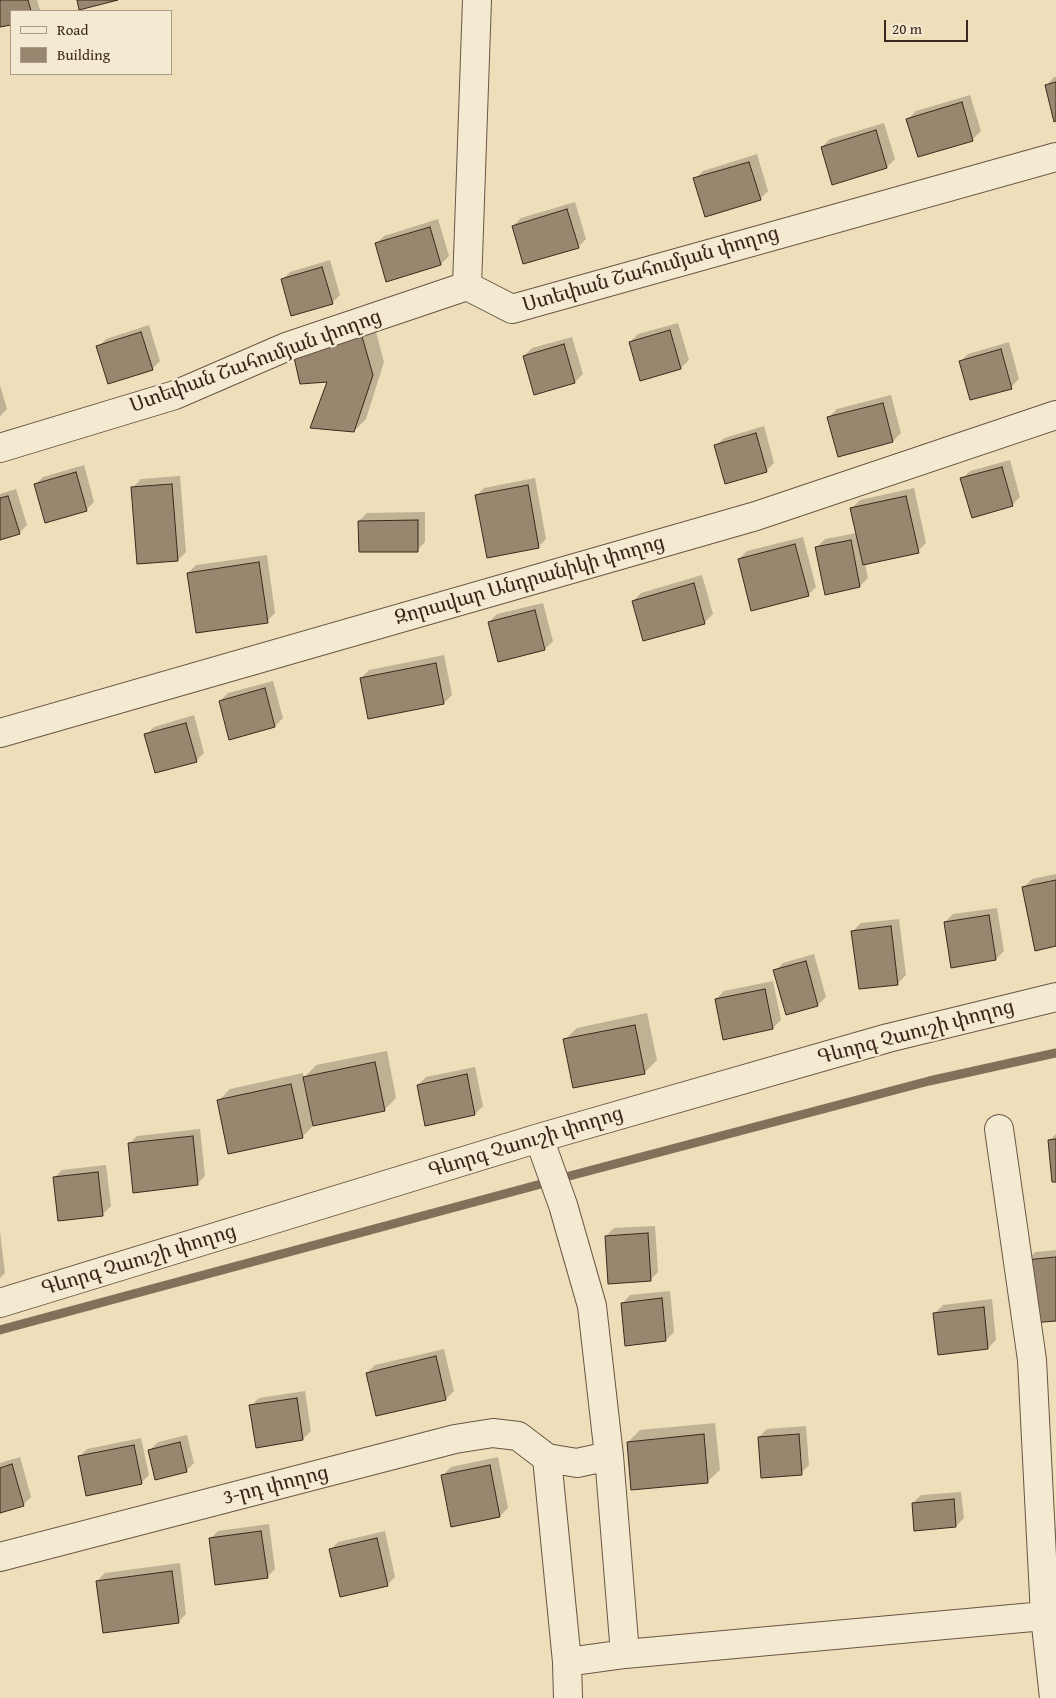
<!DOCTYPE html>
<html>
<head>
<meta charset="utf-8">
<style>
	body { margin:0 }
	#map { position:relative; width:1056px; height:1698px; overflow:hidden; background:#eedeba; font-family:"Gentium Book Plus",serif }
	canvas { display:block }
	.legend { position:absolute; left:10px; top:10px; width:162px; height:65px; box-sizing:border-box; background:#f4ead2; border:1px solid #ab9c89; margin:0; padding:6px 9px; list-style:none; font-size:15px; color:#3d271c }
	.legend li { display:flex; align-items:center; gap:10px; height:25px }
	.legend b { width:25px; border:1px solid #ab9c89 }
	.scale { position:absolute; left:884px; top:20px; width:84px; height:22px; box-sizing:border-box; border:2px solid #3d271c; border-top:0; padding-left:6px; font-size:15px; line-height:18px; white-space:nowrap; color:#3d271c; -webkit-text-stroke:4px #f4ead2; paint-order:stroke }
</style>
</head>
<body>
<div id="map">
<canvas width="1056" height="1698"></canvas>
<ul class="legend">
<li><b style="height:6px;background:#f4ead2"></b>Road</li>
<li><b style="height:14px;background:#99866e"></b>Building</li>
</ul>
<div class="scale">20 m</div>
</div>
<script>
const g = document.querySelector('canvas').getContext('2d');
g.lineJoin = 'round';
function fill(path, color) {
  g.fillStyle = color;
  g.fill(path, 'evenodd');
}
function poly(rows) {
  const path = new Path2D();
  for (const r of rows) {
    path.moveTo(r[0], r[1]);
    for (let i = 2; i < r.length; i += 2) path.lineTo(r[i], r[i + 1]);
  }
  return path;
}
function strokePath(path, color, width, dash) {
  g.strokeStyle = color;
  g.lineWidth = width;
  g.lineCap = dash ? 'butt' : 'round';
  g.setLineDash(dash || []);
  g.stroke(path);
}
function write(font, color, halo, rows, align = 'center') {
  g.font = font + ' "Gentium Book Plus","Noto Serif Armenian",serif';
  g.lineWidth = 4.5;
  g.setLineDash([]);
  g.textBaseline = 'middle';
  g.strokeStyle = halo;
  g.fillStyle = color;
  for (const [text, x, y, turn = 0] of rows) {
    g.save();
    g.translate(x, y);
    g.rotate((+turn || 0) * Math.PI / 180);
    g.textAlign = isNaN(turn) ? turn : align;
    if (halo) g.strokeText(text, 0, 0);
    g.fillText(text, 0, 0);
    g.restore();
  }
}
fill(poly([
	[0,0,37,0,40,10,11,11,11,23,0,26],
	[1054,77,1056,77,1056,120,1046,86],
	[970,95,981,131,973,139,919,156,908,119,916,111],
	[884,123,895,159,887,167,833,183,822,147,830,139],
	[757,154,768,191,760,199,695,179,703,171],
	[575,202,586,239,578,247,513,226,521,218],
	[438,219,449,256,441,264,387,280,376,244,384,236],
	[330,260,340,295,332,303,282,280,290,272],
	[373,321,384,362,366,419,354,431,329,380,301,383],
	[678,323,689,360,681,368,630,342,638,334],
	[149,325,160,361,152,369,98,347,106,339],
	[572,337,583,374,575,382,535,393,524,356,532,348],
	[1009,342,1019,379,1011,387,960,362,968,354],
	[0,385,7,409,0,416],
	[891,395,901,433,893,441,829,417,837,409],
	[764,426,774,463,766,471,716,446,724,438],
	[1010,460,1020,497,1012,505,962,479,970,471],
	[84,465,94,502,86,510,35,485,43,477],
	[180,476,186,552,178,560,133,487,141,479],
	[535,478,546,539,538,547,476,496,484,488],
	[914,488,926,543,918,551,865,564,868,578,860,586,817,547,825,539,857,533,852,508,860,500],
	[16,489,27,525,19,533,0,539,0,494],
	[425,512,425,542,417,550,359,521,367,513],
	[803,537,816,587,808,595,739,559,747,551],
	[267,555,275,613,267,621,188,573,196,565],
	[702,575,713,614,705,622,644,640,633,601,641,593],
	[543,603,553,641,545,649,489,622,497,614],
	[444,655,452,695,444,703,369,717,361,678,369,670],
	[273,681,283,718,275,726,220,701,228,693],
	[194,715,204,753,196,761,146,735,154,727],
	[1056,874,1056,945,1024,887,1032,879],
	[997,908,1004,951,996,959,945,922,953,914],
	[899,919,906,975,898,983,853,931,861,923],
	[814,954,826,997,818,1005,787,1013,775,971,783,963],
	[773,981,781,1020,773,1028,716,999,724,991],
	[647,1013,657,1060,645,1072,564,1040,577,1028],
	[387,1051,396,1098,384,1110,314,1125,302,1137,218,1101,230,1089,303,1073,304,1078,316,1065],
	[475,1067,483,1106,475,1114,418,1085,426,1077],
	[200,1129,205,1176,197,1184,129,1144,137,1136],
	[1056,1134,1056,1181,1049,1141],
	[106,1165,111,1206,103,1214,54,1178,62,1170],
	[655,1226,658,1272,650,1280,606,1236,614,1228],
	[0,1232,5,1273,0,1278],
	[1056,1250,1056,1320,1027,1260,1035,1252],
	[670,1291,674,1332,666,1340,622,1304,630,1295],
	[992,1299,996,1340,988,1348,939,1354,935,1313,943,1305],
	[444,1349,454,1391,446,1399,367,1373,375,1365],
	[305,1391,311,1431,303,1439,251,1406,259,1398],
	[715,1423,720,1470,707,1482,628,1442,640,1430],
	[806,1426,809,1465,801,1473,759,1437,767,1429],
	[187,1435,194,1463,186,1471,150,1450,158,1442],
	[141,1438,149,1475,141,1483,79,1457,87,1449],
	[20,1457,31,1497,23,1505,0,1512,0,1463],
	[498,1457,508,1508,500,1516,443,1475,451,1467],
	[961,1492,964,1518,956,1526,913,1503,921,1495],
	[269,1524,275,1569,267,1577,210,1539,218,1531],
	[1056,1527,1056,1557,1054,1529],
	[385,1531,395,1577,387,1585,330,1550,338,1542],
	[180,1563,186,1614,178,1622,97,1581,105,1573]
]), '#0003');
strokePath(poly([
	[558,1179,929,1081,1056,1053],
	[0,1330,541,1184]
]), '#83705a', 9);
const building = poly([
	[0,0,28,0,31,11,11,11,11,25,0,27,0,0],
	[77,0,118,0,79,10,77,0],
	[1056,82,1056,121,1054,122,1045,85,1056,82],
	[962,102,973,141,918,157,906,119,962,102],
	[876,130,887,168,832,185,821,147,876,130],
	[749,162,761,200,705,217,693,178,749,162],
	[567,209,579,248,523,264,512,226,567,209],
	[430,227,441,265,386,282,375,243,430,227],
	[322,267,333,304,291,316,281,279,322,267],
	[670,330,681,369,640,381,629,342,670,330],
	[141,332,153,370,108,384,96,346,141,332],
	[361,333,373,375,354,432,310,428,327,382,300,384,293,353,361,333],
	[564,344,575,383,534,395,523,356,564,344],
	[1001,349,1012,389,970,400,959,361,1001,349],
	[883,403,893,442,838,457,827,417,883,403],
	[756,433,767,472,725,484,714,445,756,433],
	[1002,467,1013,506,972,518,960,478,1002,467],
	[76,472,87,511,45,523,34,484,76,472],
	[172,484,178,561,137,564,131,487,172,484],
	[528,485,539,548,487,558,475,495,528,485],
	[8,496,20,534,0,540,0,498,8,496],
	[906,496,919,553,863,565,850,508,906,496],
	[418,520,418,552,359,552,358,521,418,520],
	[851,540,860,587,825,595,815,547,851,540],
	[795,544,809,596,751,611,738,559,795,544],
	[259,562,268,623,196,633,187,573,259,562],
	[694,583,705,624,643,641,632,601,694,583],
	[535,610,545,650,498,662,488,622,535,610],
	[436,663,444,704,368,719,360,678,436,663],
	[265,688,275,727,229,740,219,701,265,688],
	[186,723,197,762,155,773,144,734,186,723],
	[1056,880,1056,946,1035,951,1022,887,1056,880],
	[989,915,996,960,951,968,944,922,989,915],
	[891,926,898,985,859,989,851,931,891,926],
	[806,961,818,1006,786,1015,773,970,806,961],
	[765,989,773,1029,723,1040,715,999,765,989],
	[635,1025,645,1074,573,1088,563,1039,635,1025],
	[375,1062,385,1111,313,1126,303,1077,375,1062],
	[467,1074,475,1115,425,1126,417,1085,467,1074],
	[291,1084,303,1138,228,1154,217,1100,291,1084],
	[193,1136,198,1185,133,1193,128,1143,193,1136],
	[1056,1139,1056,1182,1052,1182,1048,1140,1056,1139],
	[98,1172,103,1216,58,1221,53,1177,98,1172],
	[648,1233,651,1281,608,1284,605,1236,648,1233],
	[1056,1257,1056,1321,1031,1323,1025,1260,1056,1257],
	[662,1298,666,1341,625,1346,621,1303,662,1298],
	[984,1307,988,1349,938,1355,933,1313,984,1307],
	[436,1356,446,1400,376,1416,366,1373,436,1356],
	[297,1398,303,1440,256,1448,249,1405,297,1398],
	[704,1434,708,1483,631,1490,627,1442,704,1434],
	[799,1434,802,1475,761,1478,758,1437,799,1434],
	[180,1442,187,1472,155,1480,148,1450,180,1442],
	[134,1445,142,1484,86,1496,78,1456,134,1445],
	[12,1464,24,1506,0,1513,0,1468,12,1464],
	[490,1465,500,1517,451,1527,441,1475,490,1465],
	[954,1499,956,1527,914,1531,912,1503,954,1499],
	[261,1531,268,1578,215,1585,209,1538,261,1531],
	[377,1538,388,1586,340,1597,329,1549,377,1538],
	[172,1571,179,1623,103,1633,96,1581,172,1571]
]);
fill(building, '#99866e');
strokePath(building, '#3d271c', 1);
const minor = poly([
	[467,286,477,0],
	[0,448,175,395,286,347,467,286,512,309,1056,157],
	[0,733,756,516,1056,415],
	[999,1129,1032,1360,1045,1616,1054,1698],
	[539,1138,563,1205,592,1306,609,1456,625,1654],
	[0,1303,539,1138,888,1038,1056,997],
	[547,1458,567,1662,568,1698],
	[0,1557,455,1439,493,1433,518,1436,547,1458,577,1463,609,1456],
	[567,1662,625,1654,1056,1615]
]);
strokePath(minor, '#695544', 30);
strokePath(minor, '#f4ead2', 28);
write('20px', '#3d271c', '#f4ead2', [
	["Ստեփան Շահումյան փողոց",651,270,-16],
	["Ստեփան Շահումյան փողոց",256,362,-20],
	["Զորավար Անդրանիկի փողոց",530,581,-16],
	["Գևորգ Չաուշի փողոց",916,1033,-15],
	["Գևորգ Չաուշի փողոց",526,1143,-17],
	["Գևորգ Չաուշի փողոց",139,1261,-17],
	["3-րդ փողոց",276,1486,-14]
]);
</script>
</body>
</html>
